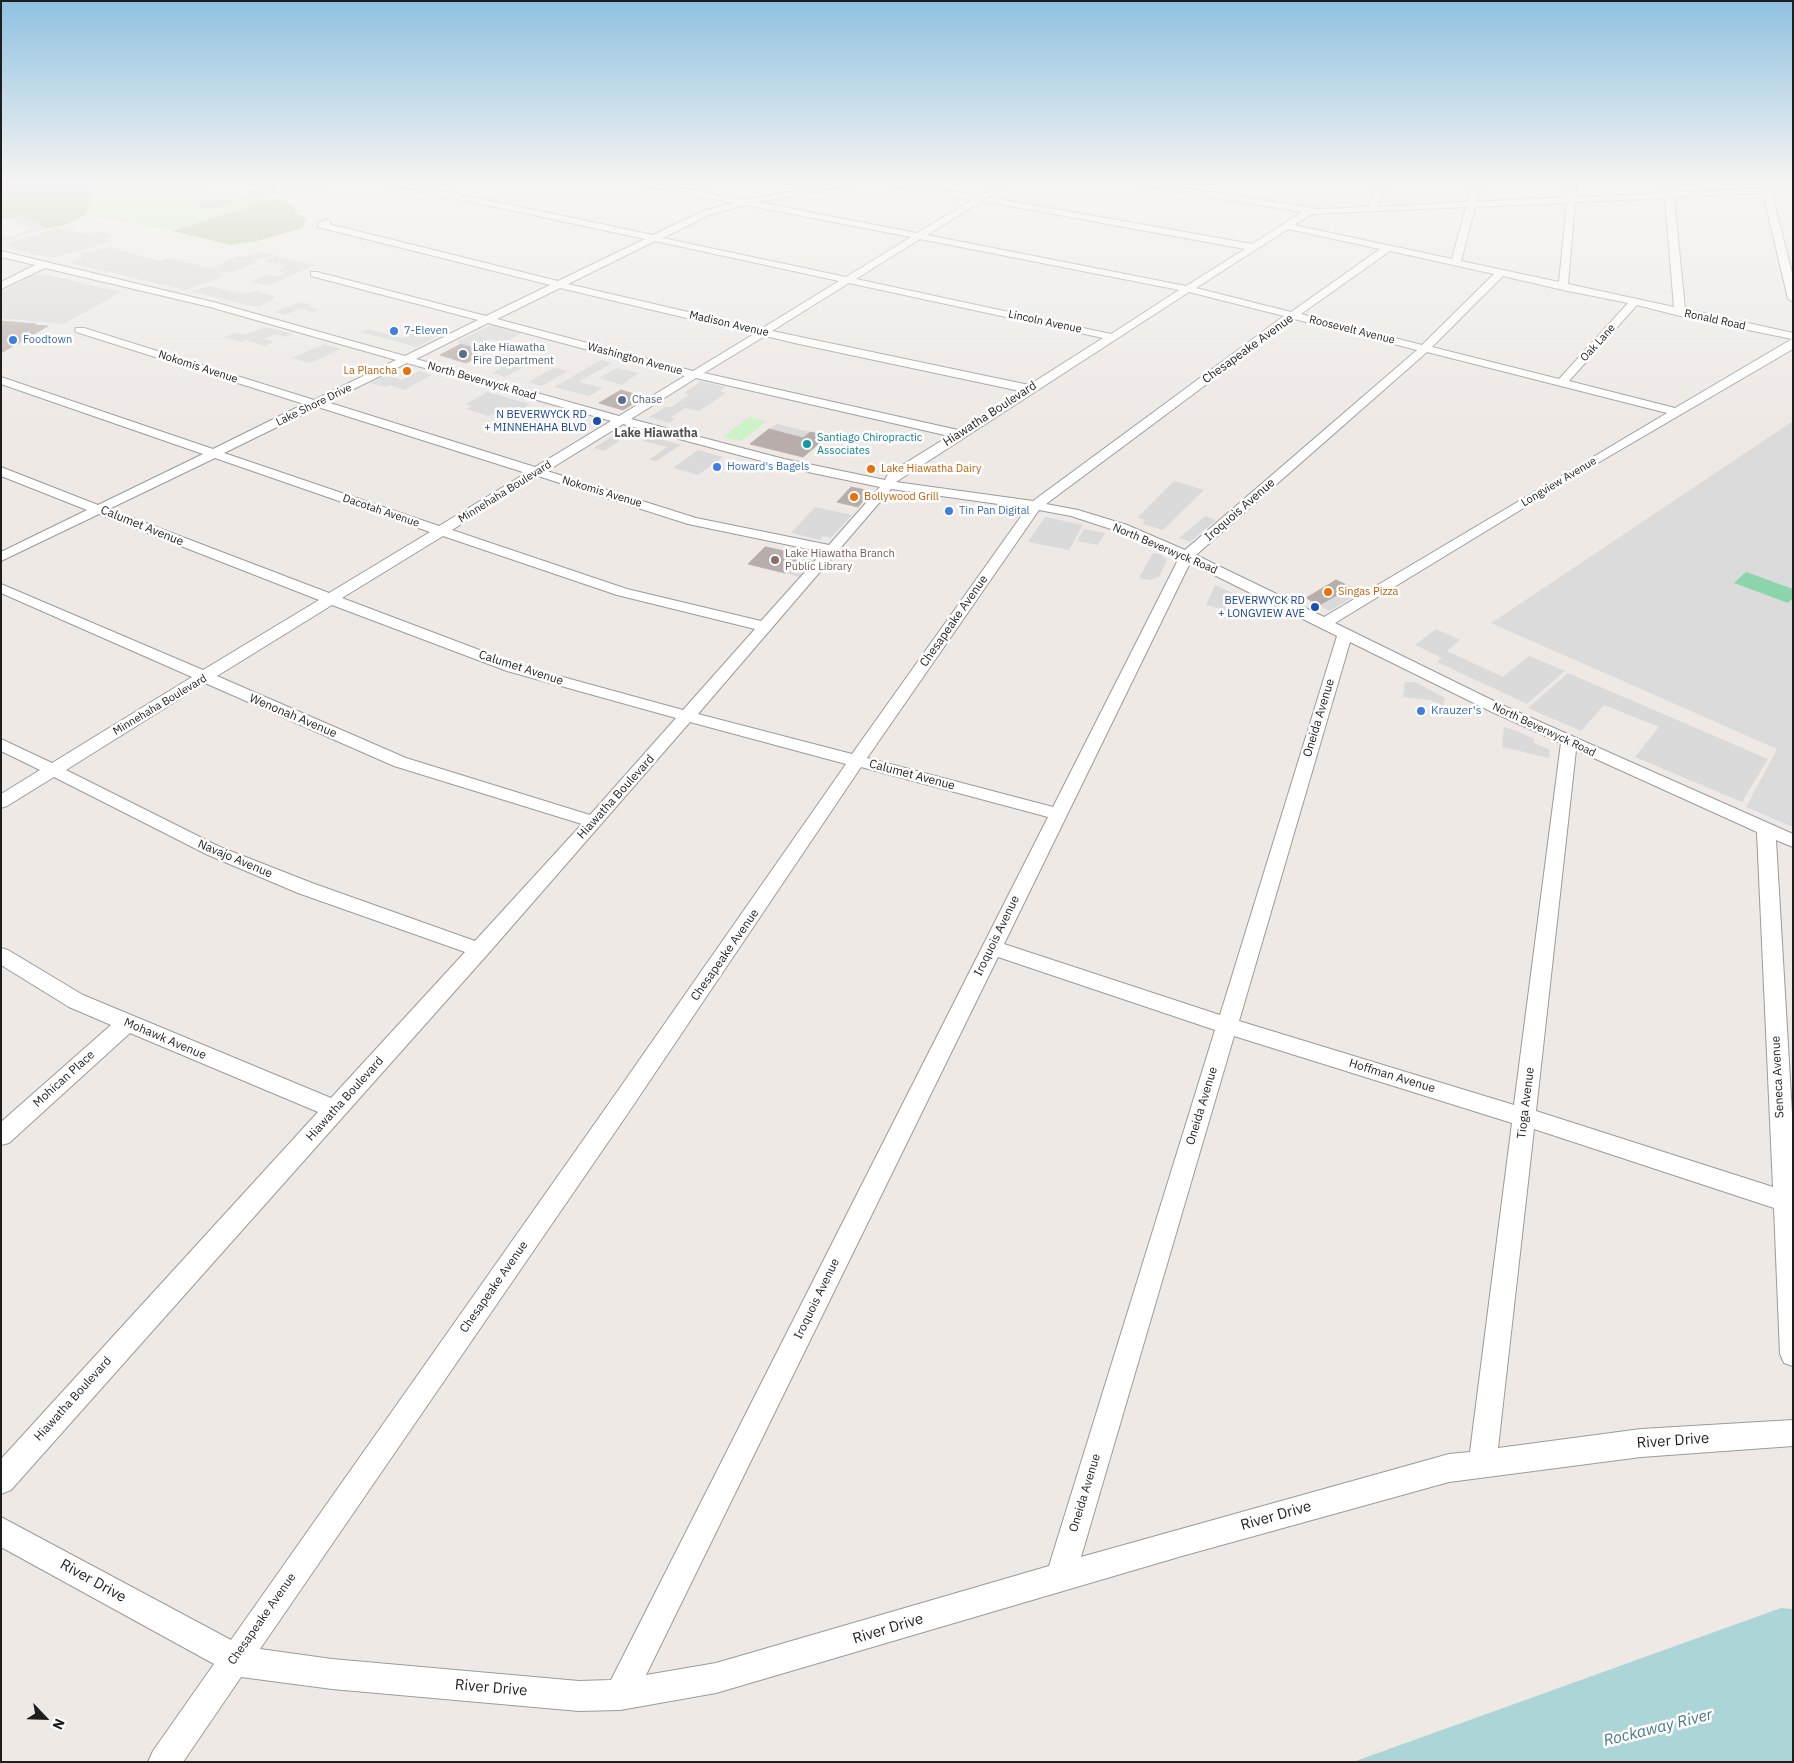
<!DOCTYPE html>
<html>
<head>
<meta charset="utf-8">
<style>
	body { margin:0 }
	#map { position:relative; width:1794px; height:1763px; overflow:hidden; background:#eee9e5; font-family:"IBM Plex Sans",sans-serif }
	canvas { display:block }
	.frame { position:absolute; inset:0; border:2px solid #1e1e1e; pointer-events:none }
	.north { position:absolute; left:20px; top:1693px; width:50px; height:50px; -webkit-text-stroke:4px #fff; paint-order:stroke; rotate:114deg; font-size:14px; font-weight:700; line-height:20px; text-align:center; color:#1e1e1e }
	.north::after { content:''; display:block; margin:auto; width:18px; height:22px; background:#1e1e1e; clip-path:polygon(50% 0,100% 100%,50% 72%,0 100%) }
</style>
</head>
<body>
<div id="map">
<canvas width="1794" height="1763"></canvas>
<div class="frame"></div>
<div class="north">N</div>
</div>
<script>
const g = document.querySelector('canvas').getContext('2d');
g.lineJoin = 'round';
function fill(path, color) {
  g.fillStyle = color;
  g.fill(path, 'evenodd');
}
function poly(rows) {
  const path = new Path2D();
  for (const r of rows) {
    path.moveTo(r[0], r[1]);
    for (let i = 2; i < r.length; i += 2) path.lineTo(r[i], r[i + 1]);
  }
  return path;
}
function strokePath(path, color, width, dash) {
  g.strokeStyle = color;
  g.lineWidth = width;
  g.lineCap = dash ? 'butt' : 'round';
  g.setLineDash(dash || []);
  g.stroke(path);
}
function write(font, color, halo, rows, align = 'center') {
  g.font = font + ' "IBM Plex Sans",sans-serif';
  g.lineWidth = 5;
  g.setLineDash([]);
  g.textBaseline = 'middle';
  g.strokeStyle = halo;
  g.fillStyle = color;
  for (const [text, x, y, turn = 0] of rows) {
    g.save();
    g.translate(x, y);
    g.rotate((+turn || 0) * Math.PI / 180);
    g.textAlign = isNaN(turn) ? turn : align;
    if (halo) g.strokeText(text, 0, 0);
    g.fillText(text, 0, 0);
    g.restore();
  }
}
fill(poly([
	[1793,421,1793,827,1746,807,1777,749,1491,623]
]), '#dcdbdb');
fill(poly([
	[1,182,107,182,96,190,85,215,75,221,64,225,43,229,39,223,20,217,1,219],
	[271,199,281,200,295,207,296,213,307,218,302,228,257,241,230,245,172,231]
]), '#b3c89f');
fill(poly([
	[107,182,235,182,229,185,185,187,178,196,227,193,247,195,241,199,271,199,172,231,85,215,96,190],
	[749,417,767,421,741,441,723,437]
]), '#ccf3c7');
fill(poly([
	[209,200,231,200,235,201,215,209,198,207,198,204],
	[1746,572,1793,589,1793,598,1788,603,1734,583]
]), '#8cd4ab');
fill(poly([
	[268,182,330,182,322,186,282,188,262,199,239,199],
	[20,217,38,221,36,222,43,229,1,243,1,234,12,237,32,228,15,224,17,218],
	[57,228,88,234,95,231,114,235,107,238,112,242,51,258,9,249,15,247,3,245],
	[109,247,160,261,168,258,210,268,239,256,244,257,262,252,276,255,253,260,258,262,229,273,224,272,220,274,225,276,185,290,71,263,79,260,82,256,80,254],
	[276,256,306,263,315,265,267,286,251,282,269,274,277,276,284,273,277,271,286,266,264,261],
	[44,274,121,292,64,324,1,318,1,292,31,276],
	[209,286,242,294,256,291,274,296,272,301,259,306,250,306,190,291],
	[300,302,312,305,309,307,319,310,313,312,300,309,285,315,275,312],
	[491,325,522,333,503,343,491,339,475,347,456,342],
	[265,327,293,334,286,337,275,334,264,339,274,342,265,346,247,341,262,333,241,342,224,337,234,333,244,335],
	[426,327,441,331,433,335,438,336,417,347,360,332,368,329,402,338],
	[324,344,341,349,310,363,292,358],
	[601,360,612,363,579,382,603,388,589,396,554,387],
	[514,361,527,365,505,377,492,373],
	[554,368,568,371,542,386,528,382],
	[617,368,639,373,622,385,599,378],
	[419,371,432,375,404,390,390,385,386,387,370,383,386,375,402,380],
	[701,381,725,387,720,391,726,393,699,411,685,408,671,417,675,419,669,423,649,417,666,407,671,407,689,395,684,393],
	[487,392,530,404,510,416,497,412,489,416,466,409,472,406,466,404],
	[777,424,810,432,785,452,769,429],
	[624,429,642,434,635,438,627,436,604,451,594,448],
	[650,436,681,445,656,461,649,460,667,447,643,441],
	[698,450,723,457,698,475,673,468],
	[1174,481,1204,490,1163,530,1142,524,1145,520,1137,518],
	[815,507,852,515,831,538,823,536,820,540,791,533],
	[1205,516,1216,520,1190,542,1179,538],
	[1045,517,1083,525,1069,550,1028,542],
	[1084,529,1105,533,1098,545,1077,541],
	[1153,553,1160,554,1167,560,1159,577,1150,580,1139,578],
	[802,555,816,559,800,577,785,573],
	[1215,585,1233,593,1225,610,1206,605],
	[1351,587,1361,592,1330,611,1320,606],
	[1436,629,1460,640,1447,651,1503,677,1529,656,1565,671,1527,704,1437,662,1442,658,1415,645],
	[1568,673,1768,759,1742,802,1635,757,1659,727,1604,705,1581,731,1528,708],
	[1405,682,1415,682,1445,698,1443,706,1430,700,1403,697],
	[1504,727,1514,730,1534,739,1534,743,1550,750,1549,758,1502,747]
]), '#dadada');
fill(poly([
	[1781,1608,1793,1609,1793,1762,1353,1762]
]), '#abd5d7');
const building = poly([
	[1,321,36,324,34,325,48,326,1,353,1,321],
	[461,344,488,352,466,363,440,355,461,344],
	[621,390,644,397,623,410,599,403,621,390],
	[769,429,803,438,810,432,828,436,803,457,750,444,769,429],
	[851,487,871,491,858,507,837,502,851,487],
	[765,547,766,547,802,555,785,573,748,564,765,547],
	[1336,580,1351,587,1320,605,1306,598,1336,580]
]);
fill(building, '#b7aeab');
strokePath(building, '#beafa9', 1);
const minor = poly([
	[388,182,402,182,653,235,703,211,734,203,642,185,638,182,653,182,745,200,842,182,858,182,854,185,758,202,917,233,972,200,889,185,885,182,901,182,979,196,1002,182,1011,182,988,197,1252,244,1302,212,1137,185,1133,182,1150,182,1319,209,1368,207,1379,182,1387,182,1377,207,1467,202,1473,182,1481,182,1476,202,1567,197,1569,182,1577,182,1576,197,1665,193,1664,182,1672,182,1673,192,1762,188,1761,182,1769,182,1771,188,1793,186,1793,192,1772,193,1793,277,1793,302,1788,299,1763,193,1674,197,1685,309,1793,333,1793,349,1596,464,1335,623,1502,705,1793,834,1793,847,1776,840,1793,1131,1793,1366,1784,1363,1780,1354,1774,1208,1534,1129,1498,1448,1641,1429,1793,1420,1793,1446,1641,1457,1449,1482,1182,1556,716,1693,620,1710,579,1711,332,1689,241,1677,183,1762,148,1762,153,1751,214,1664,1,1547,1,1517,231,1640,610,1102,846,764,690,722,487,955,11,1490,1,1494,1,1459,318,1112,130,1033,9,1143,1,1145,1,1122,111,1025,69,1007,1,965,1,948,8,950,83,995,331,1098,465,952,298,893,208,855,54,777,7,806,1,808,1,794,40,770,1,751,1,739,52,763,192,677,1,593,1,584,203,670,319,600,99,514,1,561,1,552,87,510,1,476,1,467,98,505,203,454,1,384,1,377,213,449,304,404,76,332,75,330,76,328,84,328,314,400,396,360,210,307,45,268,1,289,1,282,35,265,1,257,1,251,217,303,405,356,478,320,311,276,311,272,317,272,486,316,550,285,318,227,318,223,327,219,331,222,329,224,558,281,645,239,392,185,388,182],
	[1665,198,1674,307,1568,284,1575,202,1665,198],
	[982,201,1245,249,1186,286,927,235,982,201],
	[1567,203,1559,282,1461,261,1475,207,1567,203],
	[745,205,911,237,846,277,663,238,709,215,745,205],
	[1466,207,1452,259,1294,225,1312,214,1466,207],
	[1288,229,1380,249,1291,312,1196,288,1288,229],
	[920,239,1179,290,1111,334,856,279,920,239],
	[655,241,839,281,761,329,568,284,655,241],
	[1390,251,1494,274,1422,345,1301,314,1390,251],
	[1503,276,1563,290,1628,303,1559,379,1432,347,1503,276],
	[849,283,1103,338,1029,385,772,331,849,283],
	[560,288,754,334,693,371,497,319,560,288],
	[1189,292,1284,316,1033,501,896,482,1189,292],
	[1637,305,1680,316,1792,339,1675,408,1569,381,1637,305],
	[1294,319,1417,350,1185,550,1127,525,1078,510,1046,504,1294,319],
	[488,323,685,376,619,416,416,359,488,323],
	[765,336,799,344,1020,391,958,430,704,373,765,336],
	[1427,352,1667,413,1324,617,1196,555,1427,352],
	[407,363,611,421,535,467,327,402,407,363],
	[696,378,949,436,888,474,885,480,784,459,631,419,696,378],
	[318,407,526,473,439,526,224,453,318,407],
	[623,424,784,467,880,487,829,545,696,518,547,471,623,424],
	[215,458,339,501,430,532,329,593,109,509,215,458],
	[538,476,688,524,823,552,761,621,627,589,452,530,538,476],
	[891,489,1027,508,852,754,698,714,891,489],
	[1039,510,1071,516,1117,531,1179,558,1053,807,867,758,1039,510],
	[443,536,617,595,755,629,683,710,519,665,342,598,443,536],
	[1190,563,1337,636,1220,1015,1004,944,1190,563],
	[332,605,507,671,676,718,590,815,406,758,217,676,332,605],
	[1350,642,1490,711,1561,743,1514,1105,1239,1021,1350,642],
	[205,683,394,766,582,824,475,941,312,883,220,847,66,770,205,683],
	[1576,750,1757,832,1773,1187,1536,1111,1576,750],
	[861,767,1048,817,611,1680,579,1681,332,1659,260,1649,626,1116,861,767],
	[998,957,1215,1030,1049,1566,716,1663,646,1675,998,957],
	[1234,1036,1512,1123,1470,1452,1449,1454,1081,1557,1234,1036]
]);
strokePath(minor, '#9b9b9b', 2);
fill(minor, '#fff');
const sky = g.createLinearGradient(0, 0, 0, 428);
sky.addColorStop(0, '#8fc1e1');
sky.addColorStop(0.43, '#f7f5f3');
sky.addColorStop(1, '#f7f5f300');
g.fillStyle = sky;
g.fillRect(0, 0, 1794, 428);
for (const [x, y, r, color] of [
	[394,331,5,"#3f7fe0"],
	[13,340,5,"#3f7fe0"],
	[463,354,5,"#5c6f8a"],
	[407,371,5,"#e8710a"],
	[622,400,5,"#5c6f8a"],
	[597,421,5,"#1a4fb4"],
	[807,444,5,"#0f9aa8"],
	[717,467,5,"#3f7fe0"],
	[871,469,5,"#e8710a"],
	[854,497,5,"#e8710a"],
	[949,511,5,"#3f7fe0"],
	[775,560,5,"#8d6e63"],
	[1328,592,5,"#e8710a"],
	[1315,607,5,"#1a4fb4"],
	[1421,711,5,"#3f7fe0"]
]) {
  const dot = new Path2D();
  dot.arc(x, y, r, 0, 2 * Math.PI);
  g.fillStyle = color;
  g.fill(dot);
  strokePath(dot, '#fff', 2);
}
write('11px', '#1e1e1e', '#fff', [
	["Ronald Road",1715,320,12],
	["Lincoln Avenue",1045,322,12],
	["Madison Avenue",729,324,13],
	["Roosevelt Avenue",1352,330,14],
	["Oak Lane",1598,343,-48],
	["Washington Avenue",635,359,15],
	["Nokomis Avenue",198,367,18],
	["North Beverwyck Road",482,381,16],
	["Lake Shore Drive",314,405,-26],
	["Longview Avenue",1559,482,-31],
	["Minnehaha Boulevard",505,492,-32],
	["Nokomis Avenue",602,492,17],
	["Dacotah Avenue",381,511,19],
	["North Beverwyck Road",1165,549,23],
	["Minnehaha Boulevard",160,705,-31],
	["North Beverwyck Road",1544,730,25]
]);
write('11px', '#366cbe', '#fff', [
	["7-Eleven",404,331],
	["Foodtown",23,340],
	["Howard's Bagels",727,467],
	["Tin Pan Digital",959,511]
], 'left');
write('11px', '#4e5e75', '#fff', [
	["Lake Hiawatha",473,348],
	["Fire Department",473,361],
	["Chase",632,400]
], 'left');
write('11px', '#c56008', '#fff', [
	["La Plancha",397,371,"right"],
	["Lake Hiawatha Dairy",881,469],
	["Bollywood Grill",864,497],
	["Singas Pizza",1338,592]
], 'left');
write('11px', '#164399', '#fff', [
	["N BEVERWYCK RD",587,415],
	["+ MINNEHAHA BLVD",587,428],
	["BEVERWYCK RD",1305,601],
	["+ LONGVIEW AVE",1305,614]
], 'right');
write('11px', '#0d838f', '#fff', [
	["Santiago Chiropractic",817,438],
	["Associates",817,451]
], 'left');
write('11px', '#785e54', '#fff', [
	["Lake Hiawatha Branch",785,554],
	["Public Library",785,567]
], 'left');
write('12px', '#1e1e1e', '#fff', [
	["Chesapeake Avenue",1248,349,-36],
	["Hiawatha Boulevard",990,414,-33],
	["Iroquois Avenue",1240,510,-41],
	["Calumet Avenue",142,526,22],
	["Chesapeake Avenue",954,621,-55],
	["Calumet Avenue",521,668,18],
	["Wenonah Avenue",293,716,23],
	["Oneida Avenue",1319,718,-73],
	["Calumet Avenue",912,775,15],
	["Hiawatha Boulevard",616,797,-48],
	["Navajo Avenue",235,859,23],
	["Iroquois Avenue",997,936,-64],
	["Chesapeake Avenue",725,955,-55],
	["Mohawk Avenue",165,1039,23],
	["Hoffman Avenue",1392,1076,17],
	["Seneca Avenue",1778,1077,-93],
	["Mohican Place",64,1079,-42],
	["Hiawatha Boulevard",345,1099,-48],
	["Tioga Avenue",1526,1103,-83],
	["Oneida Avenue",1202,1106,-73],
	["Chesapeake Avenue",494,1287,-55],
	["Iroquois Avenue",817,1299,-64],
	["Hiawatha Boulevard",73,1399,-48],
	["Oneida Avenue",1085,1493,-73],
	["Chesapeake Avenue",262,1619,-55]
]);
write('bold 12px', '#515151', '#fff', [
	["Lake Hiawatha",656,434]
]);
write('12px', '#366cbe', '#fff', [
	["Krauzer's",1431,711]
], 'left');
write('15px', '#1e1e1e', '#fff', [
	["River Drive",1673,1441,-4],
	["River Drive",1276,1516,-16],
	["River Drive",93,1581,29],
	["River Drive",888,1629,-17],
	["River Drive",491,1688,5]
]);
write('italic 16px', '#4b788d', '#fff', [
	["Rockaway River",1658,1728,-14]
]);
</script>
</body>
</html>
